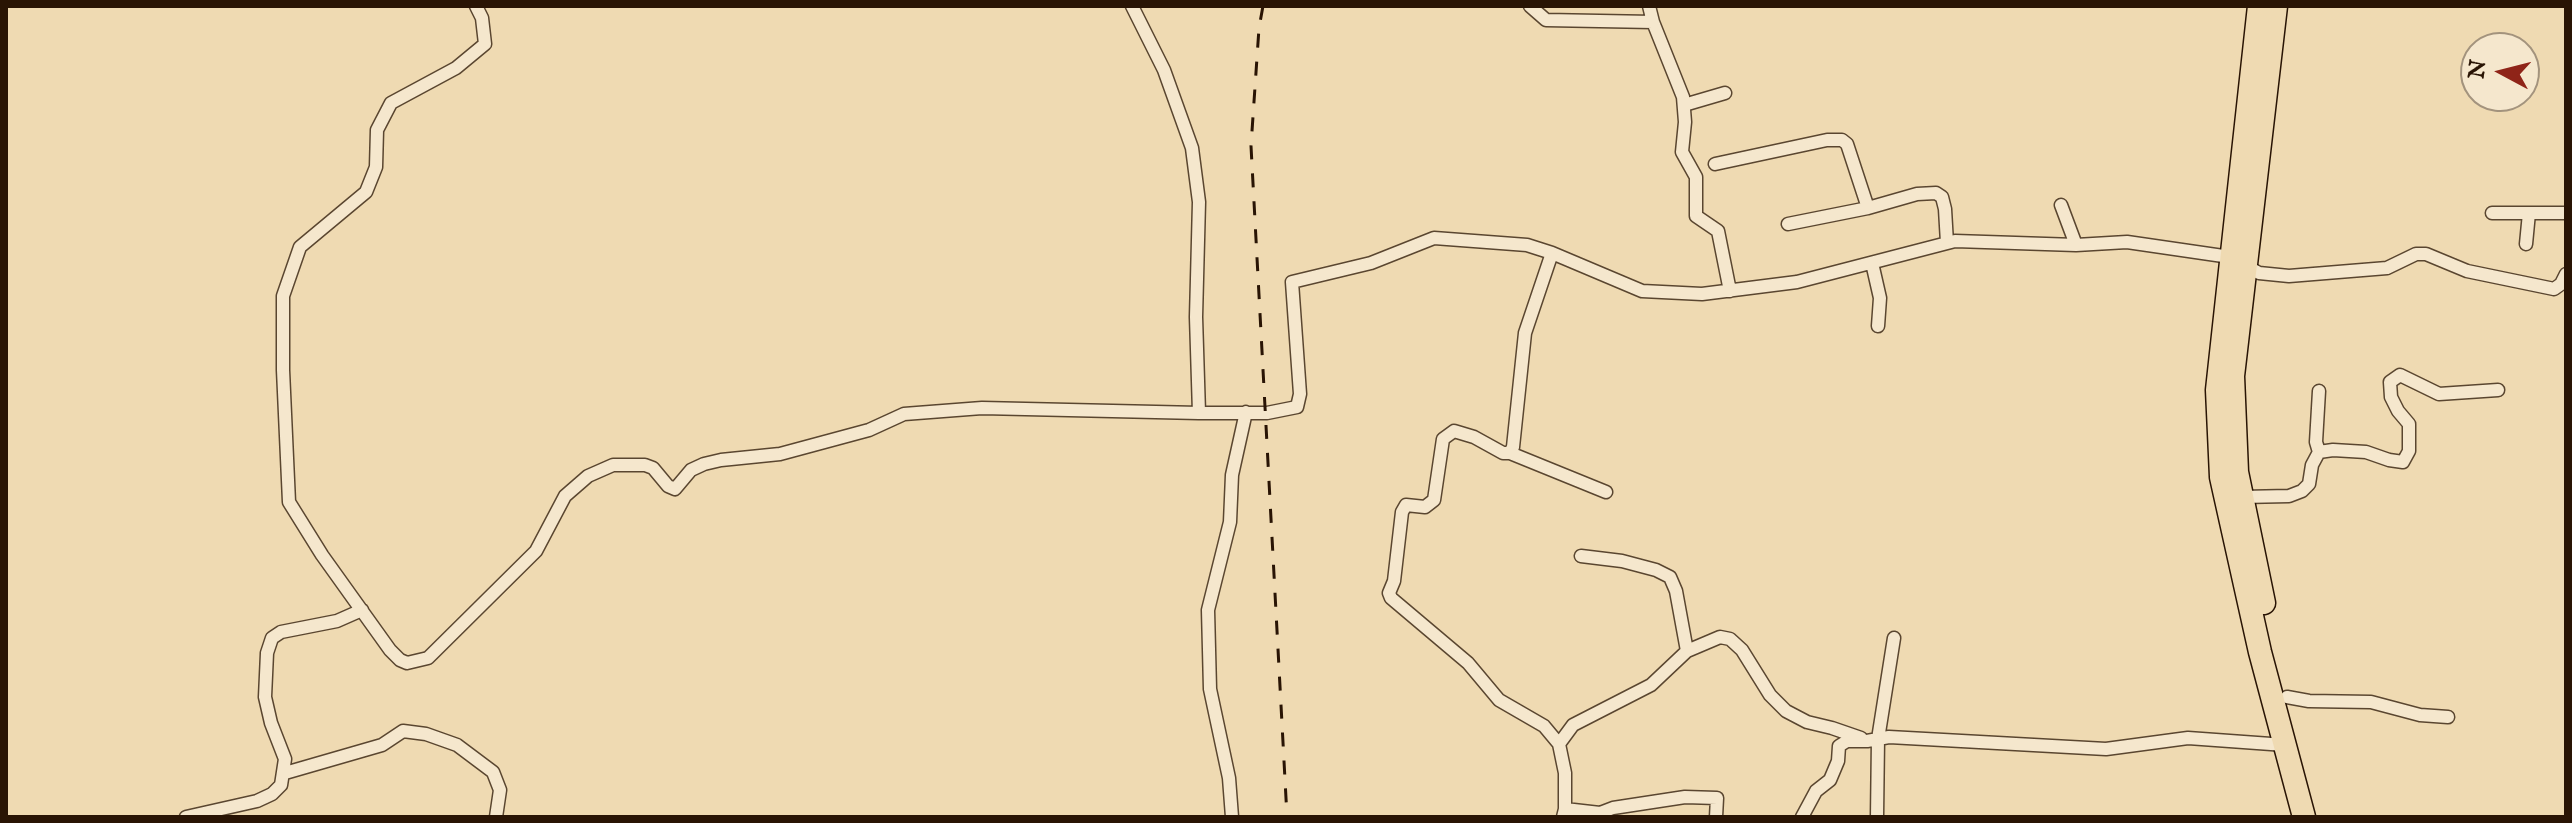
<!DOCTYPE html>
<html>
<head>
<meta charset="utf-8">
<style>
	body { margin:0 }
	#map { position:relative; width:2572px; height:823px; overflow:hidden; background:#efdab2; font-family:"IM FELL English",serif }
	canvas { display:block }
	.frame { position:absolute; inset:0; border:8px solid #291404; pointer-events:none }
	.north { position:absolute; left:2460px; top:32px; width:80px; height:80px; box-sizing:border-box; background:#f5e7cd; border:2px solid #a3937d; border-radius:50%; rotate:277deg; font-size:22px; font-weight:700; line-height:32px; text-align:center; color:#291404 }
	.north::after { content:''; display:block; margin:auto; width:28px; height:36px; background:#8f2418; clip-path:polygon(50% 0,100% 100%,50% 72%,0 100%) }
</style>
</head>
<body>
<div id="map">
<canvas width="2572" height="823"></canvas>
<div class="frame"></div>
<div class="north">N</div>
</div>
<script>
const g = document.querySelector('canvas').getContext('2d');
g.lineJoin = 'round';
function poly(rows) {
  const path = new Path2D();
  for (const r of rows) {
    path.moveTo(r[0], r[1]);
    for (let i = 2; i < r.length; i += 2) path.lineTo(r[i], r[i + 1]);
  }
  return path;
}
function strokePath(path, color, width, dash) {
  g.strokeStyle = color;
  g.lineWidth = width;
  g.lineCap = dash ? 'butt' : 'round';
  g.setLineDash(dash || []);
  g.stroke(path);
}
const street = poly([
	[476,6,482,18,485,44,456,68,391,103,377,130,376,167,366,192,300,247,283,296,283,370,289,502,322,555,390,650,400,660,407,663,428,658,536,551,565,496,588,476,613,465,645,465,653,468,668,486,675,489,691,470,704,464,721,460,780,454,869,430,904,414,982,408,1199,413,1196,317,1199,202,1192,148,1164,70,1132,6],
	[1530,6,1546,20,1653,22],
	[1649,6,1653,22,1683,97,1685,122,1682,152,1696,177,1696,216,1718,231,1730,291],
	[1684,105,1725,93],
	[1715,164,1827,140,1842,140,1847,144,1868,208,1917,194,1936,193,1942,197,1945,209,1947,243],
	[2061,205,2076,245],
	[2492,213,2566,213],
	[1788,224,1868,208],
	[2526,244,2529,213],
	[1552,253,1525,333,1513,447,1510,453,1503,453,1474,437,1454,431,1443,439,1434,500,1425,507,1406,505,1402,512,1394,581,1389,593,1391,598,1468,663,1499,700,1544,726,1559,744,1565,773,1565,809,1563,817],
	[1872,263,1880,298,1878,326],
	[1199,413,1267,413,1297,407,1300,394,1292,282,1371,263,1434,238,1527,245,1552,253,1642,291,1702,294,1797,282,1955,241,2076,245,2127,242,2230,257,2259,273,2289,276,2387,268,2416,254,2426,254,2467,271,2554,289,2561,284,2566,274],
	[2319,452,2316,442,2319,391],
	[1510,453,1606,492],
	[2242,497,2289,496,2302,491,2309,484,2312,465,2319,452,2333,450,2366,452,2389,460,2403,462,2409,451,2409,424,2398,411,2391,397,2390,382,2400,375,2439,394,2498,390],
	[1581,556,1622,561,1656,570,1670,577,1676,591,1687,651],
	[2287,697,2309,701,2371,702,2420,715,2448,717],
	[1559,744,1573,725,1651,685,1687,651,1720,637,1730,639,1742,650,1770,695,1786,711,1807,722,1832,728,1861,738],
	[285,773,382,745,403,731,426,734,457,745,493,772,500,790,496,817],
	[1565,809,1600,813,1613,808,1685,797,1717,798,1716,817],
	[186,817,257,801,272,794,281,785,285,759,271,723,265,697,267,653,272,638,281,632,337,621,362,610],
	[1232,817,1229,778,1210,689,1208,610,1230,522,1232,475,1246,412],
	[1802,817,1816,791,1830,780,1838,761,1839,746,1847,741,1867,741,1889,737,2106,749,2188,738,2285,745],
	[1877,817,1878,739,1894,638]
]);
const highway = poly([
	[2259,6,2217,390,2221,477,2260,652,2304,817],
	[2264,603,2237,472,2233,376,2276,6]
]);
strokePath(street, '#5a4630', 15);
strokePath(highway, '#291404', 25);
strokePath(street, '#f5e7cd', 12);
strokePath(highway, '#efdab2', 22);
strokePath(poly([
	[1263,6,1259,28,1251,146,1287,817]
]), '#291404', 3, [14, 14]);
</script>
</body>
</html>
